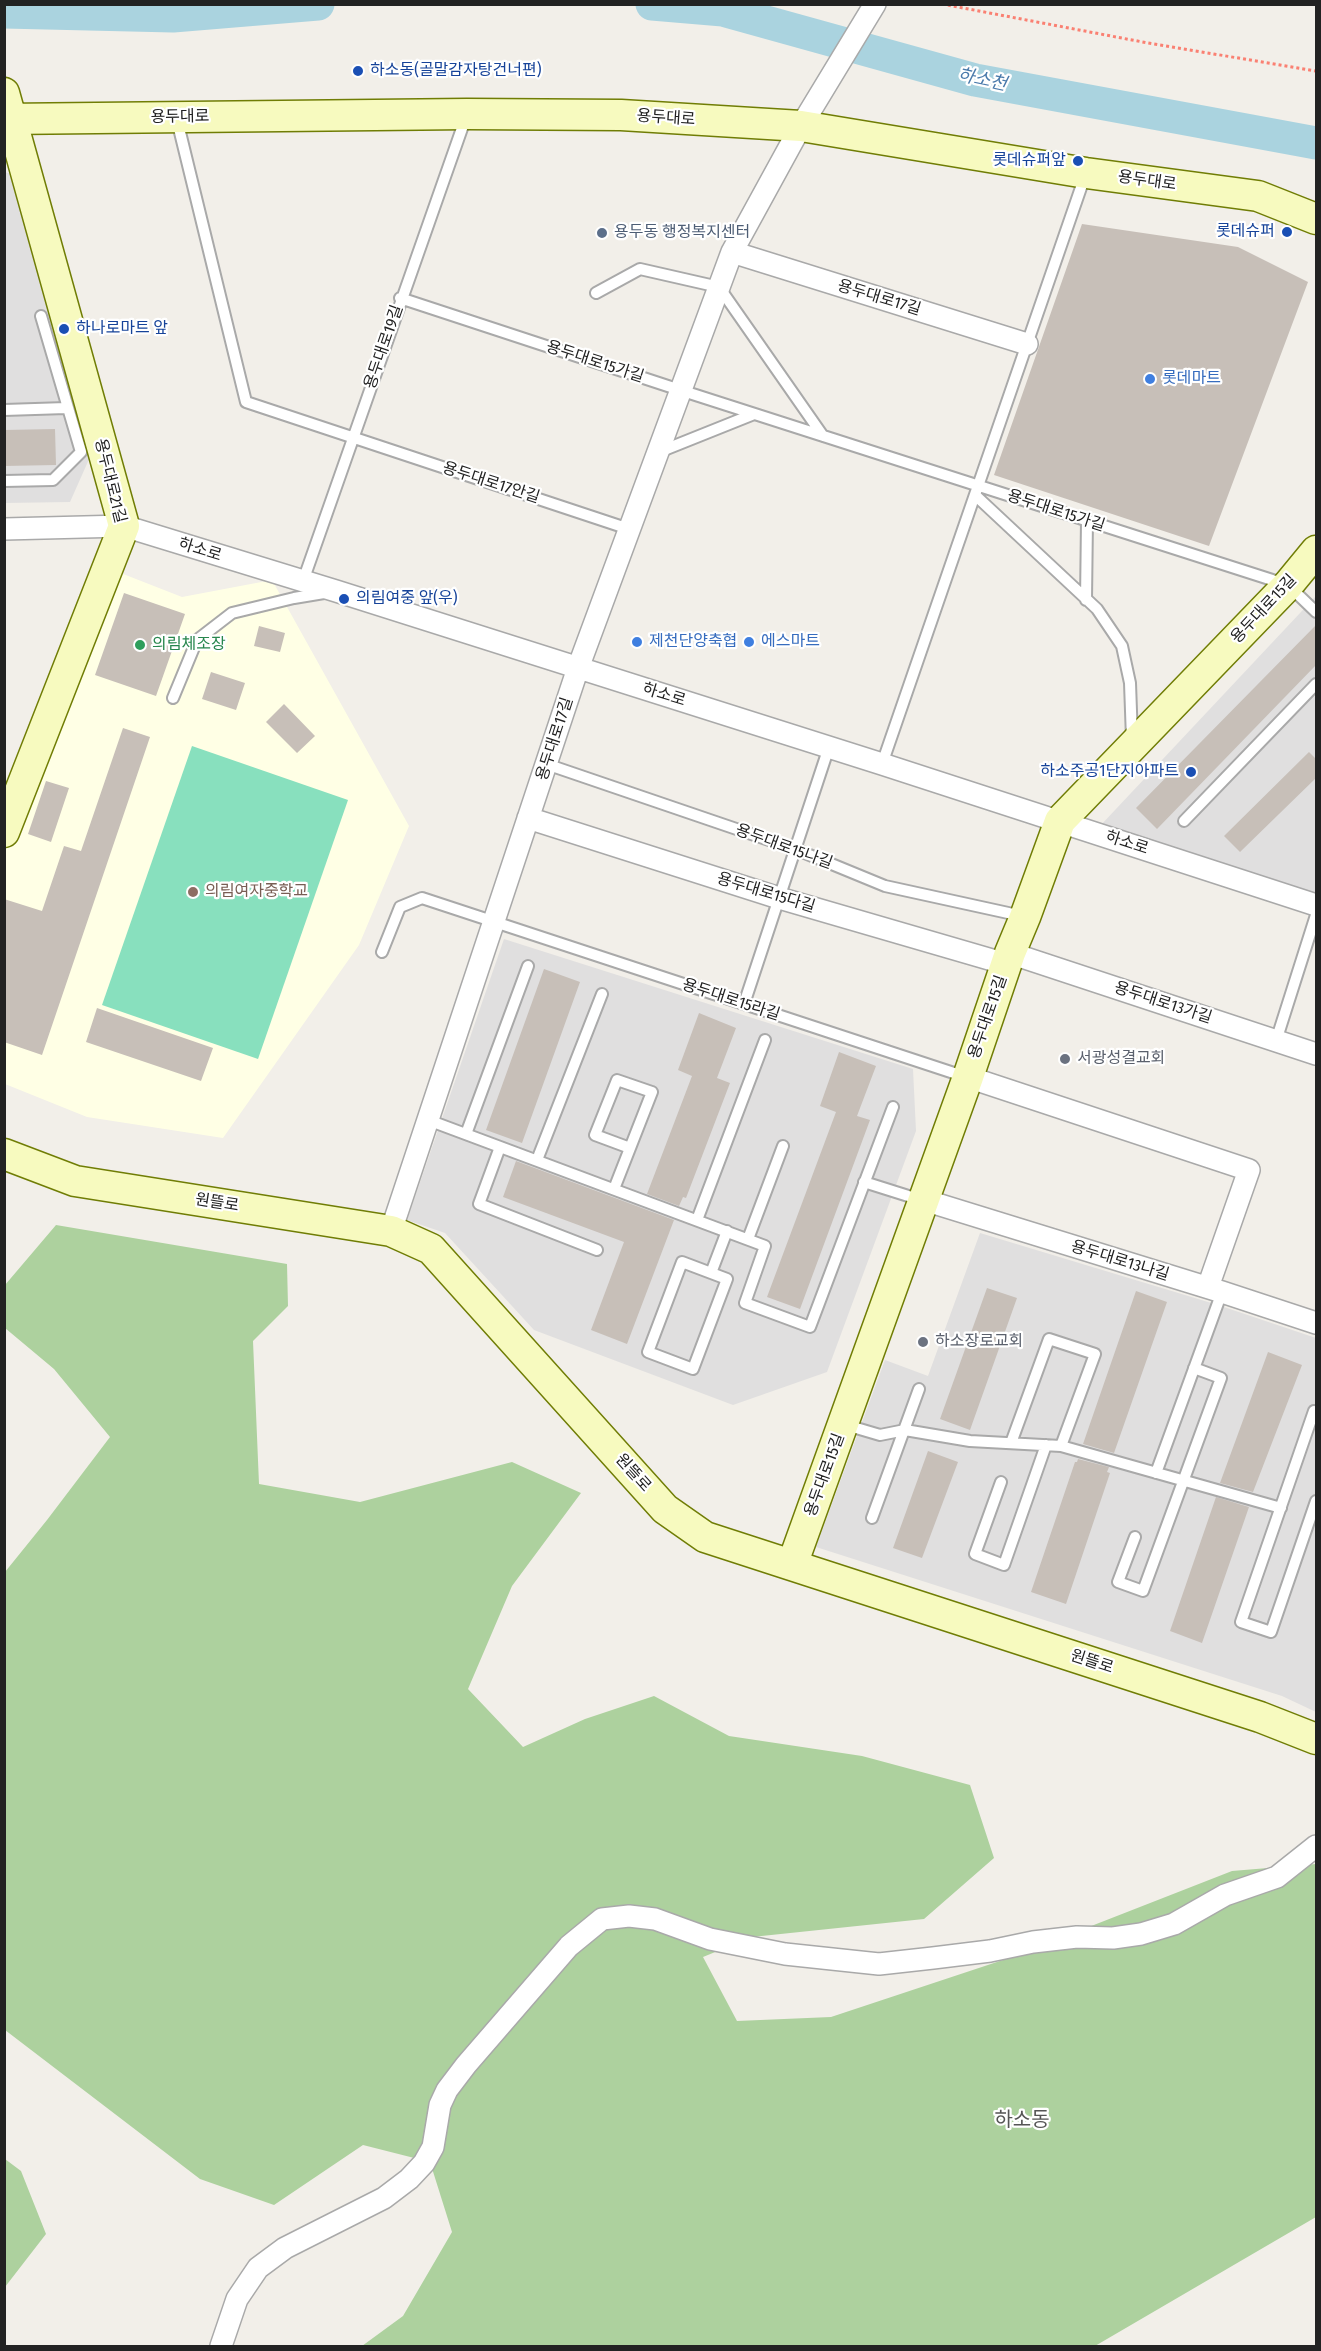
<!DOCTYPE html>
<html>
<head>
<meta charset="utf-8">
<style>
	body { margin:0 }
	#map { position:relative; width:1321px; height:2351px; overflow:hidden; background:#f2efe9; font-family:"Fira Sans Condensed",sans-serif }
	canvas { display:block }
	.frame { position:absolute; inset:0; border:6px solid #222; pointer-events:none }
</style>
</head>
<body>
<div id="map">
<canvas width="1321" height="2351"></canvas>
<div class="frame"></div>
</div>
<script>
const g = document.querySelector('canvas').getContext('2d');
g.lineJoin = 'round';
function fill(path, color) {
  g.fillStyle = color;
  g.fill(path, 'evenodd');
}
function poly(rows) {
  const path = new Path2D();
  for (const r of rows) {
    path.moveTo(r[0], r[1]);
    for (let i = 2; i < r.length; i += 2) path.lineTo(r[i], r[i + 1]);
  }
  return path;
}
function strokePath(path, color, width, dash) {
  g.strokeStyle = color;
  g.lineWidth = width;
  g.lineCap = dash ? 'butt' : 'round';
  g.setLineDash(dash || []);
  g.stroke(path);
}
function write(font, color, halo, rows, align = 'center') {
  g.font = font + ' "Fira Sans Condensed","Noto Sans KR",sans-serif';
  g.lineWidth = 4.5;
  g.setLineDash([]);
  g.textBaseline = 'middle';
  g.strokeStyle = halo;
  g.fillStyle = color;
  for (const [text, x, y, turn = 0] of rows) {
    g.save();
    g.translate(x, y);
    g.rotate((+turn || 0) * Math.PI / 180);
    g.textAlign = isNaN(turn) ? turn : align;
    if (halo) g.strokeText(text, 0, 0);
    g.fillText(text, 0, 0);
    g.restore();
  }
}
fill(poly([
	[4,172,13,174,90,457,70,502,5,503],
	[1316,596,1316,896,1100,826],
	[504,939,913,1069,916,1131,827,1372,733,1405,534,1330,445,1233,407,1220],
	[980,1233,1218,1305,1316,1338,1316,1712,1282,1696,816,1547,885,1360,928,1376]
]), '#e0dfdf');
fill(poly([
	[113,570,182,597,272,580,409,826,359,945,223,1138,87,1117,5,1084,4,838]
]), '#ffffe5');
fill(poly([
	[56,1225,287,1264,288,1306,253,1341,259,1484,360,1502,512,1462,581,1493,512,1586,468,1689,523,1747,585,1719,654,1696,729,1736,862,1756,970,1785,994,1858,924,1919,752,1937,703,1957,737,2021,831,2017,1012,1957,1232,1871,1316,1864,1316,2217,1095,2346,362,2346,403,2316,452,2232,430,2162,363,2145,274,2205,200,2179,5,2030,5,1572,47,1520,110,1437,54,1369,5,1328,5,1285],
	[5,2159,21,2171,46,2234,5,2287]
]), '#add19e');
fill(poly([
	[192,746,348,800,258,1059,102,1005]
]), '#88e0be');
strokePath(poly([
	[652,4,723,10,975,80,1316,143],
	[4,12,173,16,318,4]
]), '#aad3df', 33);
fill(poly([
	[1082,224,1238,247,1308,282,1209,546,994,475],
	[55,429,56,465,4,466,4,430],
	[124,593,185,614,156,696,95,675],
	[1317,624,1317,664,1157,829,1136,808],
	[259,626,285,633,280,652,254,646],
	[211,672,245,683,236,710,202,699],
	[284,704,315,736,297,753,266,722],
	[123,728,150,737,42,1055,4,1042,4,899,42,911,64,846,81,851],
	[1309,752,1317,760,1317,777,1240,852,1224,836],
	[46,781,69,788,51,842,28,834],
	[544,969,580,982,522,1143,486,1130],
	[97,1008,213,1048,201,1081,86,1042],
	[699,1013,736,1028,717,1078,730,1083,686,1198,683,1197,679,1206,647,1194,692,1076,678,1070],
	[839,1052,876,1066,857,1116,870,1120,800,1309,767,1297,836,1112,820,1106],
	[516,1161,674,1220,627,1344,591,1330,624,1242,503,1197],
	[987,1288,1017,1298,970,1430,940,1419],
	[1136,1291,1167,1302,1114,1453,1083,1444],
	[1268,1352,1302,1365,1253,1492,1220,1483],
	[928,1451,958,1462,922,1558,893,1548],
	[1078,1459,1109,1467,1107,1472,1110,1473,1066,1604,1031,1592,1075,1462,1077,1462],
	[1216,1497,1249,1507,1202,1643,1170,1631]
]), '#c7bfb8');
const lane = poly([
	[177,120,246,402,629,529],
	[596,293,640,269,719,287,823,436],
	[400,298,680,390,1288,585,1316,612],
	[4,410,66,408],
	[659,452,754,414],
	[4,481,53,480,81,452,41,316],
	[975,495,1097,609,1122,646,1130,683,1132,739],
	[303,581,466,117],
	[1086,600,1087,520],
	[173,698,197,640,232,613,294,598,324,593],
	[546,764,795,849,885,886,1022,916],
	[882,764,1085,176],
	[1184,821,1316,684],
	[382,952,400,907,422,898,966,1077],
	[744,1004,829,747],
	[1276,1041,1316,915],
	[428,1120,765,1246,745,1303,810,1327,893,1107],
	[466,1134,528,966],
	[500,1147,479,1204,597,1250],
	[537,1160,602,994],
	[864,1182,921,1200],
	[614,1189,652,1092,617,1080,595,1135,630,1148],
	[697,1220,765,1040],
	[748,1239,783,1146],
	[682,1262,727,1279,693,1369,648,1352,682,1262],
	[711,1273,727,1231],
	[1316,1412,1314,1411,1241,1622,1271,1632,1316,1501],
	[846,1425,880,1435,905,1430,970,1441,1061,1446,1281,1508],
	[1011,1443,1049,1339,1095,1354,1061,1446],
	[1156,1473,1222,1292],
	[1001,1482,975,1554,1004,1565,1046,1445],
	[872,1518,919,1389],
	[1135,1537,1118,1582,1143,1591,1221,1378,1194,1368]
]);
const street = poly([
	[732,252,1027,344],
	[4,529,124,526,336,591,882,764,1316,905],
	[528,818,779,898,1006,964],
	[1010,953,1316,1054],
	[968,1077,1249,1170,1208,1287],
	[924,1200,1222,1292,1316,1323],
	[391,1231,578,668,732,252,801,126,875,4],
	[221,2346,237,2299,258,2268,285,2248,384,2198,409,2179,424,2163,433,2147,440,2105,447,2090,466,2065,569,1946,602,1919,629,1916,655,1919,710,1939,785,1954,879,1964,933,1958,990,1951,1033,1942,1077,1937,1113,1938,1141,1934,1174,1924,1225,1895,1277,1877,1316,1846]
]);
const secondary = poly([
	[4,93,124,526,4,832],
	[4,119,467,114,621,115,801,126,1086,173,1258,196,1316,219],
	[4,1154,75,1181,391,1231,431,1249,665,1509,705,1537,1260,1717,1316,1739],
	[792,1565,968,1077,1010,953,1025,917,1060,821,1288,585,1316,551]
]);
strokePath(lane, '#a9a9a9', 14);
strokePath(street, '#a9a9a9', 24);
strokePath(secondary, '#707d05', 33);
strokePath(poly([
	[942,4,1148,43,1316,71]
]), '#fa8072', 3, [3, 3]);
strokePath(lane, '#fff', 10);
strokePath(street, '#fff', 21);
strokePath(secondary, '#f7fabf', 30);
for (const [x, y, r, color] of [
	[358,71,6,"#1a4fb4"],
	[1078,161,6,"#1a4fb4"],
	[1287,232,6,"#1a4fb4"],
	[602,233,6,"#5c6f8a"],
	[64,329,6,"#1a4fb4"],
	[1150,379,6,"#3f7fe0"],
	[344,599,6,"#1a4fb4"],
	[637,642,6,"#3f7fe0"],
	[749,642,6,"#3f7fe0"],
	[140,645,6,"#2e9e5b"],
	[1191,772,6,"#1a4fb4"],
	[193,892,6,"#8d6e63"],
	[1065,1059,6,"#6b7280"],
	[923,1342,6,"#6b7280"]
]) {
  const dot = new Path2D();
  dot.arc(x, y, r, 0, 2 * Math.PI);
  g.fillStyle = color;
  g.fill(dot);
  strokePath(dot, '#fff', 2);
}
write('16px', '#164399', '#fff', [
	["하소동(골말감자탕건너편)",370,71],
	["롯데슈퍼앞",1066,161,"right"],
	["롯데슈퍼",1275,232,"right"],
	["하나로마트 앞",76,329],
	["의림여중 앞(우)",356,599],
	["하소주공1단지아파트",1179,772,"right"]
], 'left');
write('16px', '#222', '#fff', [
	["용두대로",180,117,-1],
	["용두대로",666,118,4],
	["용두대로",1147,181,8],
	["용두대로17길",879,298,17],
	["용두대로19길",384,347,-71],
	["용두대로15가길",595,362,18],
	["용두대로21길",110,481,76],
	["용두대로17안길",491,483,18],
	["용두대로15가길",1056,511,18],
	["하소로",200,550,17],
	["용두대로15길",1264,609,-47],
	["하소로",664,695,17],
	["용두대로17길",555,739,-72],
	["하소로",1127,843,18],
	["용두대로15나길",784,847,20],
	["용두대로15다길",766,893,17],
	["용두대로15라길",731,1000,18],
	["용두대로13가길",1163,1003,18],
	["용두대로15길",988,1017,-71],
	["원뜰로",217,1203,9],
	["용두대로13나길",1120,1261,17],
	["원뜰로",633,1473,48],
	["용두대로15길",825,1475,-70],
	["원뜰로",1092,1662,18]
]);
write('16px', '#4e5e75', '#fff', [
	["용두동 행정복지센터",614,233]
], 'left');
write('16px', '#366cbe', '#fff', [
	["롯데마트",1162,379],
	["제천단양축협",649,642],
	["에스마트",761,642]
], 'left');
write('16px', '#27864d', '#fff', [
	["의림체조장",152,645]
], 'left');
write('16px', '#785e54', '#fff', [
	["의림여자중학교",205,892]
], 'left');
write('16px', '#5b616d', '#fff', [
	["서광성결교회",1077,1059],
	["하소장로교회",935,1342]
], 'left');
write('italic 18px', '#4a7aab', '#fff', [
	["하소천",982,80,12]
]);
write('20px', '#555', '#fff', [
	["하소동",1022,2120]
]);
</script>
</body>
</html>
